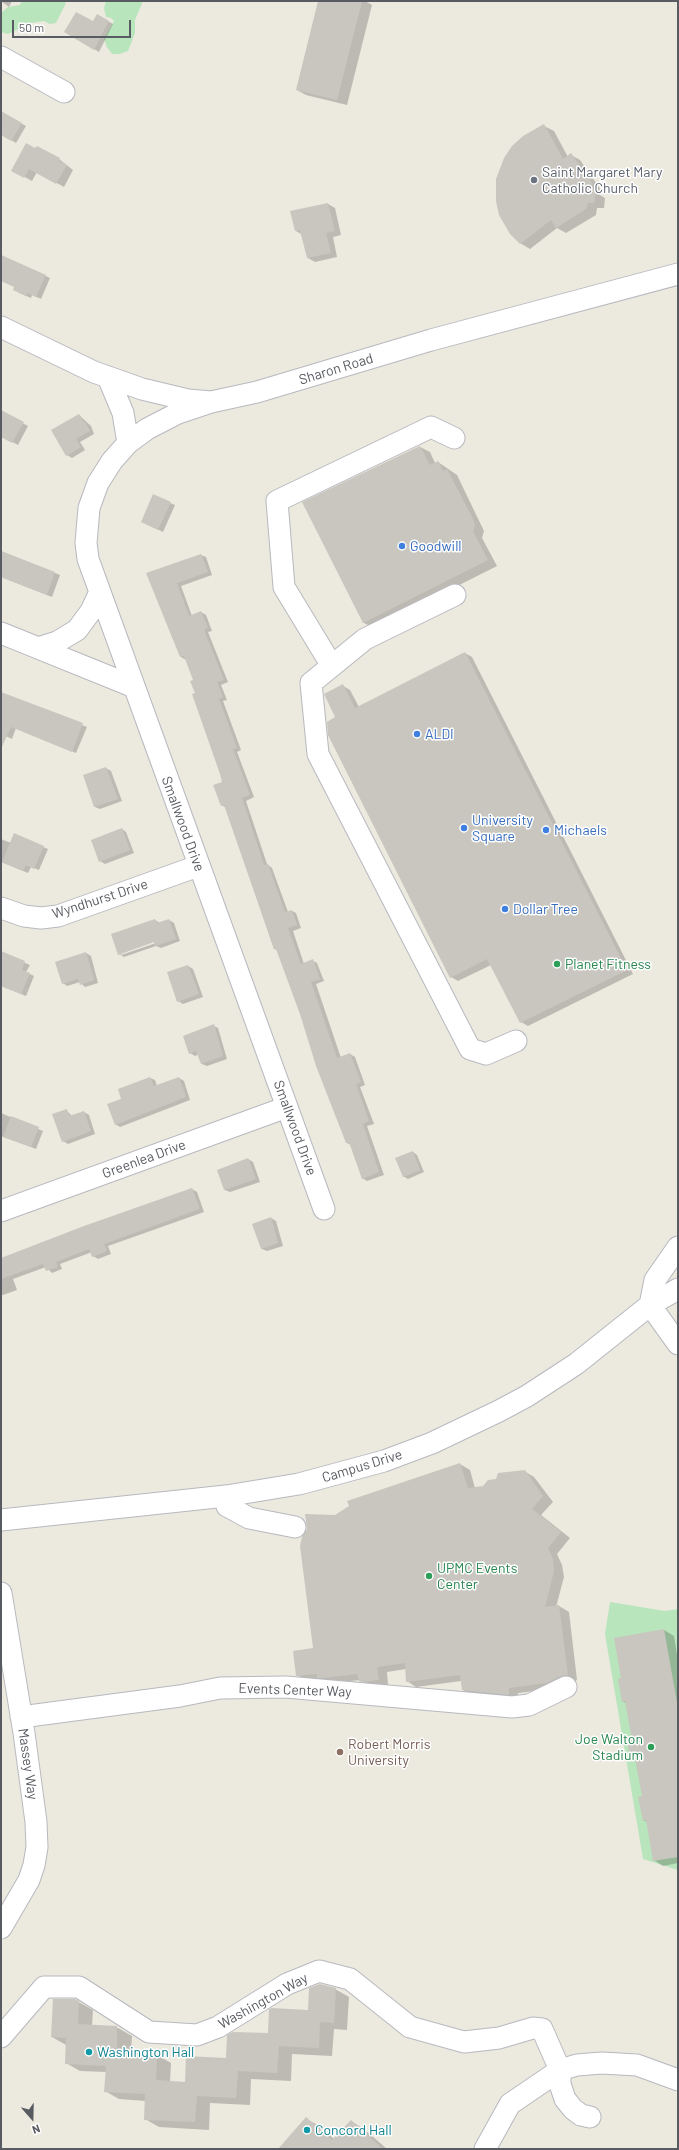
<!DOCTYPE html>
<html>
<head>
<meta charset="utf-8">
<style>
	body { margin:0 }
	#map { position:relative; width:679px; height:2150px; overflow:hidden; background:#ece9df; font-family:Barlow,sans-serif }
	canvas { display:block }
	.frame { position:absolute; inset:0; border:2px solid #585b61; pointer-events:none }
	.north { position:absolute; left:12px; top:2098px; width:40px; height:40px; -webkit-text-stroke:3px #fff; paint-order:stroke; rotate:160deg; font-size:11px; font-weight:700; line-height:16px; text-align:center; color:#585b61 }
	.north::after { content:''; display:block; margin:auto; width:14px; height:18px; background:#585b61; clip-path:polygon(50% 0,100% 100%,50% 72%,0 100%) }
	.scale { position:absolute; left:12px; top:20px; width:119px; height:18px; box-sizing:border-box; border:2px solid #585b61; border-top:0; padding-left:5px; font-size:12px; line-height:14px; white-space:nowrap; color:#585b61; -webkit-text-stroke:3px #fff; paint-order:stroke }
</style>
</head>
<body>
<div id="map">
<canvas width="679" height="2150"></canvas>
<div class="frame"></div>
<div class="north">N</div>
<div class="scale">50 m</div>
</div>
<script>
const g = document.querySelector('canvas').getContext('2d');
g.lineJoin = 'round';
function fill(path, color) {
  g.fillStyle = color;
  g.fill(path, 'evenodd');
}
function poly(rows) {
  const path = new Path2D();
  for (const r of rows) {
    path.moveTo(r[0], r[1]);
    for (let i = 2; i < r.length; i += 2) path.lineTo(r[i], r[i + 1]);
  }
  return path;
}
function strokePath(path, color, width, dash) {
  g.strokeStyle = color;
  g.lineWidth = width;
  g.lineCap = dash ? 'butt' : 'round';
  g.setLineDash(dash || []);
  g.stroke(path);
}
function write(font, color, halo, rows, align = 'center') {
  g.font = font + ' Barlow,sans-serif';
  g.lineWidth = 3;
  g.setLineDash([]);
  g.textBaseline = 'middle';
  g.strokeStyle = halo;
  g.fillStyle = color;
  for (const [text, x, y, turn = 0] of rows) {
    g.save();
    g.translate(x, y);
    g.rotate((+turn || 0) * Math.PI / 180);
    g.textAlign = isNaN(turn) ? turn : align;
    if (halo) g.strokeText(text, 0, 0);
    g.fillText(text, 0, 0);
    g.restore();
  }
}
fill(poly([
	[22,1,66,1,65,5,56,23,50,24,44,21,31,23,8,34,1,32,1,13,8,7,20,5],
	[106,1,143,1,135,20,135,33,128,51,120,54,112,54,107,47,104,39,114,21,111,18,106,17,104,8],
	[610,1602,665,1611,678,1609,678,1870,643,1859,605,1634]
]), '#b9e5bc');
fill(poly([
	[1,1,12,1,9,7],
	[319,1,365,1,372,5,347,105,306,95,297,90],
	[97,15,113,24,99,52,65,32,93,23],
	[1,112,26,126,16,143,1,134],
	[544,126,554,131,568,157,571,155,580,160,601,190,600,195,605,198,604,208,597,208,596,215,566,233,557,228,530,249,520,243],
	[36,149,59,159,73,170,64,187,37,172,32,181,12,170],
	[328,204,335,208,341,235,333,237,337,257,315,262,308,258,301,234,296,231],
	[1,255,50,278,41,299,32,295,31,298,19,293,16,287,1,278],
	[1,412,28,426,18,445,1,436],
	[79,415,91,426,94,434,80,442,85,450,72,458,67,455],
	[420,447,430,452,435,463,438,462,457,475,484,531,482,538,497,566,374,628,364,623,303,503],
	[170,503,175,505,163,532,147,524],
	[1,551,60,575,52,597,1,577],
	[201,555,206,557,212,575,181,586,192,616,201,612,206,615,212,631,208,632,228,682,221,685,227,700,223,701,241,750,237,752,254,797,246,801,267,864,272,868,288,912,292,911,296,913,301,928,293,931,304,964,313,961,317,963,324,981,316,984,341,1058,350,1054,355,1057,365,1085,360,1087,374,1124,367,1126,384,1175,367,1181,362,1178,351,1145,347,1143,277,950,274,949,226,808,222,805,223,782,196,693,195,681,186,660,181,657,148,574],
	[465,653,472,657,633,974,528,1026,521,1022,491,965,458,981,451,977,337,718,343,686,350,690,359,707],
	[3,694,87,727,76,753,16,728,12,739,1,734,1,699],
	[106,768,111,771,122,801,100,809,95,807],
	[122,829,126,832,134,853,105,864,100,861],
	[1,839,11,843,43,847,48,849,39,870,31,867,28,873,1,862],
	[155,920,160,923,169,920,174,923,180,941,161,948,156,946,124,957,119,954],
	[158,940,159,942,121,955,121,953],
	[86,953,91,956,98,983,85,987,80,982,67,986,63,983,56,962],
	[4,954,30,965,26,972,34,976,26,996,1,986,1,955],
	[188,966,193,969,203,997,183,1004,178,1001],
	[214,1026,218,1028,227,1059,207,1066,202,1064,199,1054,195,1056,190,1053],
	[150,1078,155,1080,157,1086,179,1078,184,1081,190,1100,120,1127,115,1124,123,1099],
	[66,1110,72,1116,84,1112,89,1115,95,1134,68,1144,63,1141],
	[1,1113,43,1131,36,1149,1,1136],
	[413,1152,417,1155,424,1172,408,1179,403,1176],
	[248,1159,253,1162,260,1182,230,1192,225,1190,218,1170],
	[192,1189,197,1192,204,1212,108,1246,111,1254,98,1259,93,1256,92,1252,60,1264,62,1269,52,1273,46,1267,13,1279,17,1290,3,1295,1,1294,1,1259,179,1193],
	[271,1218,276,1221,283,1246,267,1251,262,1249,253,1225],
	[460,1464,470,1470,475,1488,483,1487,497,1480,524,1471,534,1477,553,1502,541,1515,570,1538,557,1554,562,1565,564,1577,556,1607,559,1606,569,1612,577,1680,558,1688,518,1693,518,1700,472,1696,463,1690,461,1681,416,1687,407,1681,406,1669,387,1672,388,1685,373,1687,360,1680,333,1683,306,1681,297,1675,314,1648,335,1516],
	[664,1630,674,1636,678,1661,678,1863,663,1866,654,1860,647,1822,644,1820,643,1797,636,1762,631,1758,633,1741,626,1703,623,1701,622,1679],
	[335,1989,349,1997,347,2030,334,2029,332,2056,292,2054,291,2081,251,2079,250,2105,210,2103,209,2130,159,2127,145,2119,146,2101,119,2099,105,2091,107,2072,80,2071,66,2063,66,2045,52,2037,75,2000,93,2010,92,2026,118,2028,132,2036,131,2054,157,2055,171,2063,170,2082,186,2083,309,2011],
	[306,2119,320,2126,334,2139,351,2121,364,2129,387,2149,279,2149]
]), '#0003');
fill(poly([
	[318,1,362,1,337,100,296,90],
	[76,12,93,21,97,14,109,21,94,50,64,32],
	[1,111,22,123,11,141,1,135],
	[544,124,563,159,571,153,592,183,591,188,596,191,594,203,588,203,586,209,556,228,551,220,520,244,510,234,499,215,496,201,496,179,504,158,512,146,523,136],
	[26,143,35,148,37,146,60,158,59,161,67,165,56,184,29,169,24,178,11,171],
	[328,203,335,231,326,233,331,253,307,258,300,230,295,231,290,211],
	[1,255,46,275,36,297,28,293,26,296,13,290,14,287,1,281],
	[1,410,24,422,12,443,1,437],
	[79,414,85,423,87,423,86,424,90,431,76,439,81,447,66,456,51,430],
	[420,446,430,465,438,461,443,471,447,469,472,517,475,525,473,531,488,560,363,623,302,502],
	[153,494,171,502,158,530,141,522],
	[1,551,55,572,47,595,1,577],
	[201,554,208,572,177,583,189,616,201,611,208,628,204,630,224,680,217,682,223,697,219,699,237,748,233,749,250,795,242,798,264,865,268,864,285,912,292,910,297,925,288,928,301,964,313,959,320,979,311,982,337,1058,350,1053,361,1082,356,1084,369,1121,363,1124,379,1172,362,1179,349,1142,346,1143,316,1066,300,1014,276,949,274,949,224,805,221,806,213,785,222,782,220,774,192,694,195,693,190,681,193,680,184,656,180,657,146,573],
	[465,652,627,970,520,1023,487,959,450,978,328,735,327,722,335,717,324,694,343,684,355,708],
	[1,692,83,723,72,752,11,727,1,749],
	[106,767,118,799,94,807,83,775],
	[122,828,130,850,99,862,91,840],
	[14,833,44,846,34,869,26,865,23,871,2,862],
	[155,919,157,923,169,919,176,939,155,946,154,942,118,955,111,934],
	[1,951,25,961,22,970,30,973,21,994,1,986],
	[86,952,94,980,80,985,78,979,62,984,55,962],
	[188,965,199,994,177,1002,167,972],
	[214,1024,223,1056,201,1064,196,1051,189,1054,183,1036],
	[150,1077,154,1086,179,1077,186,1097,115,1125,107,1104,121,1099,118,1089],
	[67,1109,69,1116,84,1111,91,1131,62,1142,52,1114],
	[11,1116,39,1127,31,1147,3,1137],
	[413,1151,420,1170,403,1177,395,1158],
	[248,1158,256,1179,224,1190,217,1170],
	[192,1188,200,1209,104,1244,107,1251,92,1257,89,1249,56,1262,58,1267,46,1271,43,1264,1,1279,1,1258,84,1226],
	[271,1217,278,1243,261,1249,252,1224],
	[460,1463,468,1488,483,1486,488,1480,496,1479,498,1473,525,1470,543,1496,532,1509,561,1532,548,1548,553,1559,554,1571,545,1607,559,1605,568,1675,561,1676,547,1683,509,1688,509,1695,462,1690,460,1675,406,1682,405,1663,377,1667,379,1680,362,1682,359,1681,357,1674,322,1678,317,1678,317,1674,296,1676,293,1651,313,1648,300,1546,302,1537,307,1529,305,1514,335,1515,349,1506,347,1501],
	[664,1629,678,1708,678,1857,653,1861,646,1820,643,1821,638,1797,642,1796,635,1758,630,1759,627,1741,632,1740,625,1701,622,1702,618,1679,621,1678,614,1638],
	[320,1984,336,1988,334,2023,320,2022,319,2048,279,2046,277,2073,238,2071,236,2098,197,2096,195,2122,144,2120,145,2094,104,2092,106,2066,65,2064,66,2038,51,2037,53,1999,75,1999,79,2001,78,2024,117,2026,117,2052,157,2054,156,2080,185,2082,186,2056,226,2058,227,2035,233,2032,268,2033,269,2009,272,2008,308,2010,309,1988],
	[306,2117,332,2140,351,2120,383,2149,278,2149]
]), '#c8c6be');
const minor = poly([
	[1,57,64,92],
	[1,327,94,372,142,389,188,400,211,402,257,392,431,340,678,274],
	[108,377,123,413,128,443],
	[211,402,178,413,147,429,128,443,112,461,98,483,89,508,86,543,88,559,324,1209],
	[455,595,365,639,311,683,318,754,470,1049,486,1054,516,1041],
	[1,633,132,686],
	[38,648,57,642,77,630,91,611,99,594],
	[332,666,284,587,277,501,431,427,454,438],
	[1,908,24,916,41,918,58,916,198,866],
	[1,1211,287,1107],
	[678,1247,655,1280,650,1305,678,1344],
	[226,1496,227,1506,249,1518,295,1527],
	[1,1520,226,1496,299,1484,384,1461,432,1443,499,1411,527,1396,576,1364,650,1305,678,1289],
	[1,1593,24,1733,36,1822,37,1847,34,1865,29,1880,1,1928],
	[21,1717,180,1696,220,1688,286,1687,512,1707,529,1705,566,1687],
	[1,2037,44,1987,79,1987,149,2032,197,2035,218,2027,287,1984,319,1971,350,1979,410,2027,464,2042,499,2038,533,2028,542,2029,560,2070,560,2084,565,2099,573,2109,581,2115,590,2117],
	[485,2149,510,2104,560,2070,577,2065,602,2063,637,2065,678,2080]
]);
strokePath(minor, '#b7b9bf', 23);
strokePath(minor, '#fff', 21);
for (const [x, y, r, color] of [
	[534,180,4,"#6b7280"],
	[402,546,4,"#3f7fe0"],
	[417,734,4,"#3f7fe0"],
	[464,828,4,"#3f7fe0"],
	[546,830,4,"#3f7fe0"],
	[505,909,4,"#3f7fe0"],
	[557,964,4,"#2e9e5b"],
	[429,1576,4,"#2e9e5b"],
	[651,1747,4,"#2e9e5b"],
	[340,1752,4,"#8d6e63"],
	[89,2052,4,"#0f9aa8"],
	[307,2130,4,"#0f9aa8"]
]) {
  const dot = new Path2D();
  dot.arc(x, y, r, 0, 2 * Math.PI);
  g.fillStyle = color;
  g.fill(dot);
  strokePath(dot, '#fff', 1.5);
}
write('14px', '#5b616d', '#fff', [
	["Saint Margaret Mary",542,172],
	["Catholic Church",542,188]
], 'left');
write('14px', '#585b61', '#fff', [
	["Sharon Road",336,369,-17],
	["Smallwood Drive",183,824,70],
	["Wyndhurst Drive",100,899,-18],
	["Smallwood Drive",295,1128,70],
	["Greenlea Drive",144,1159,-20],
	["Campus Drive",362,1466,-17],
	["Events Center Way",295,1690,2],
	["Massey Way",28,1764,82],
	["Washington Way",263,2001,-29]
]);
write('14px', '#366cbe', '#fff', [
	["Goodwill",410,546],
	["ALDI",425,734],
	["University",472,820],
	["Square",472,836],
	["Michaels",554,830],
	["Dollar Tree",513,909]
], 'left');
write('14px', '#27864d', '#fff', [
	["Planet Fitness",565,964],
	["UPMC Events",437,1568],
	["Center",437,1584],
	["Joe Walton",643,1739,"right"],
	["Stadium",643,1755,"right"]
], 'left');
write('14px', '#785e54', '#fff', [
	["Robert Morris",348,1744],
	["University",348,1760]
], 'left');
write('14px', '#0d838f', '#fff', [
	["Washington Hall",97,2052],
	["Concord Hall",315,2130]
], 'left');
</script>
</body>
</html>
